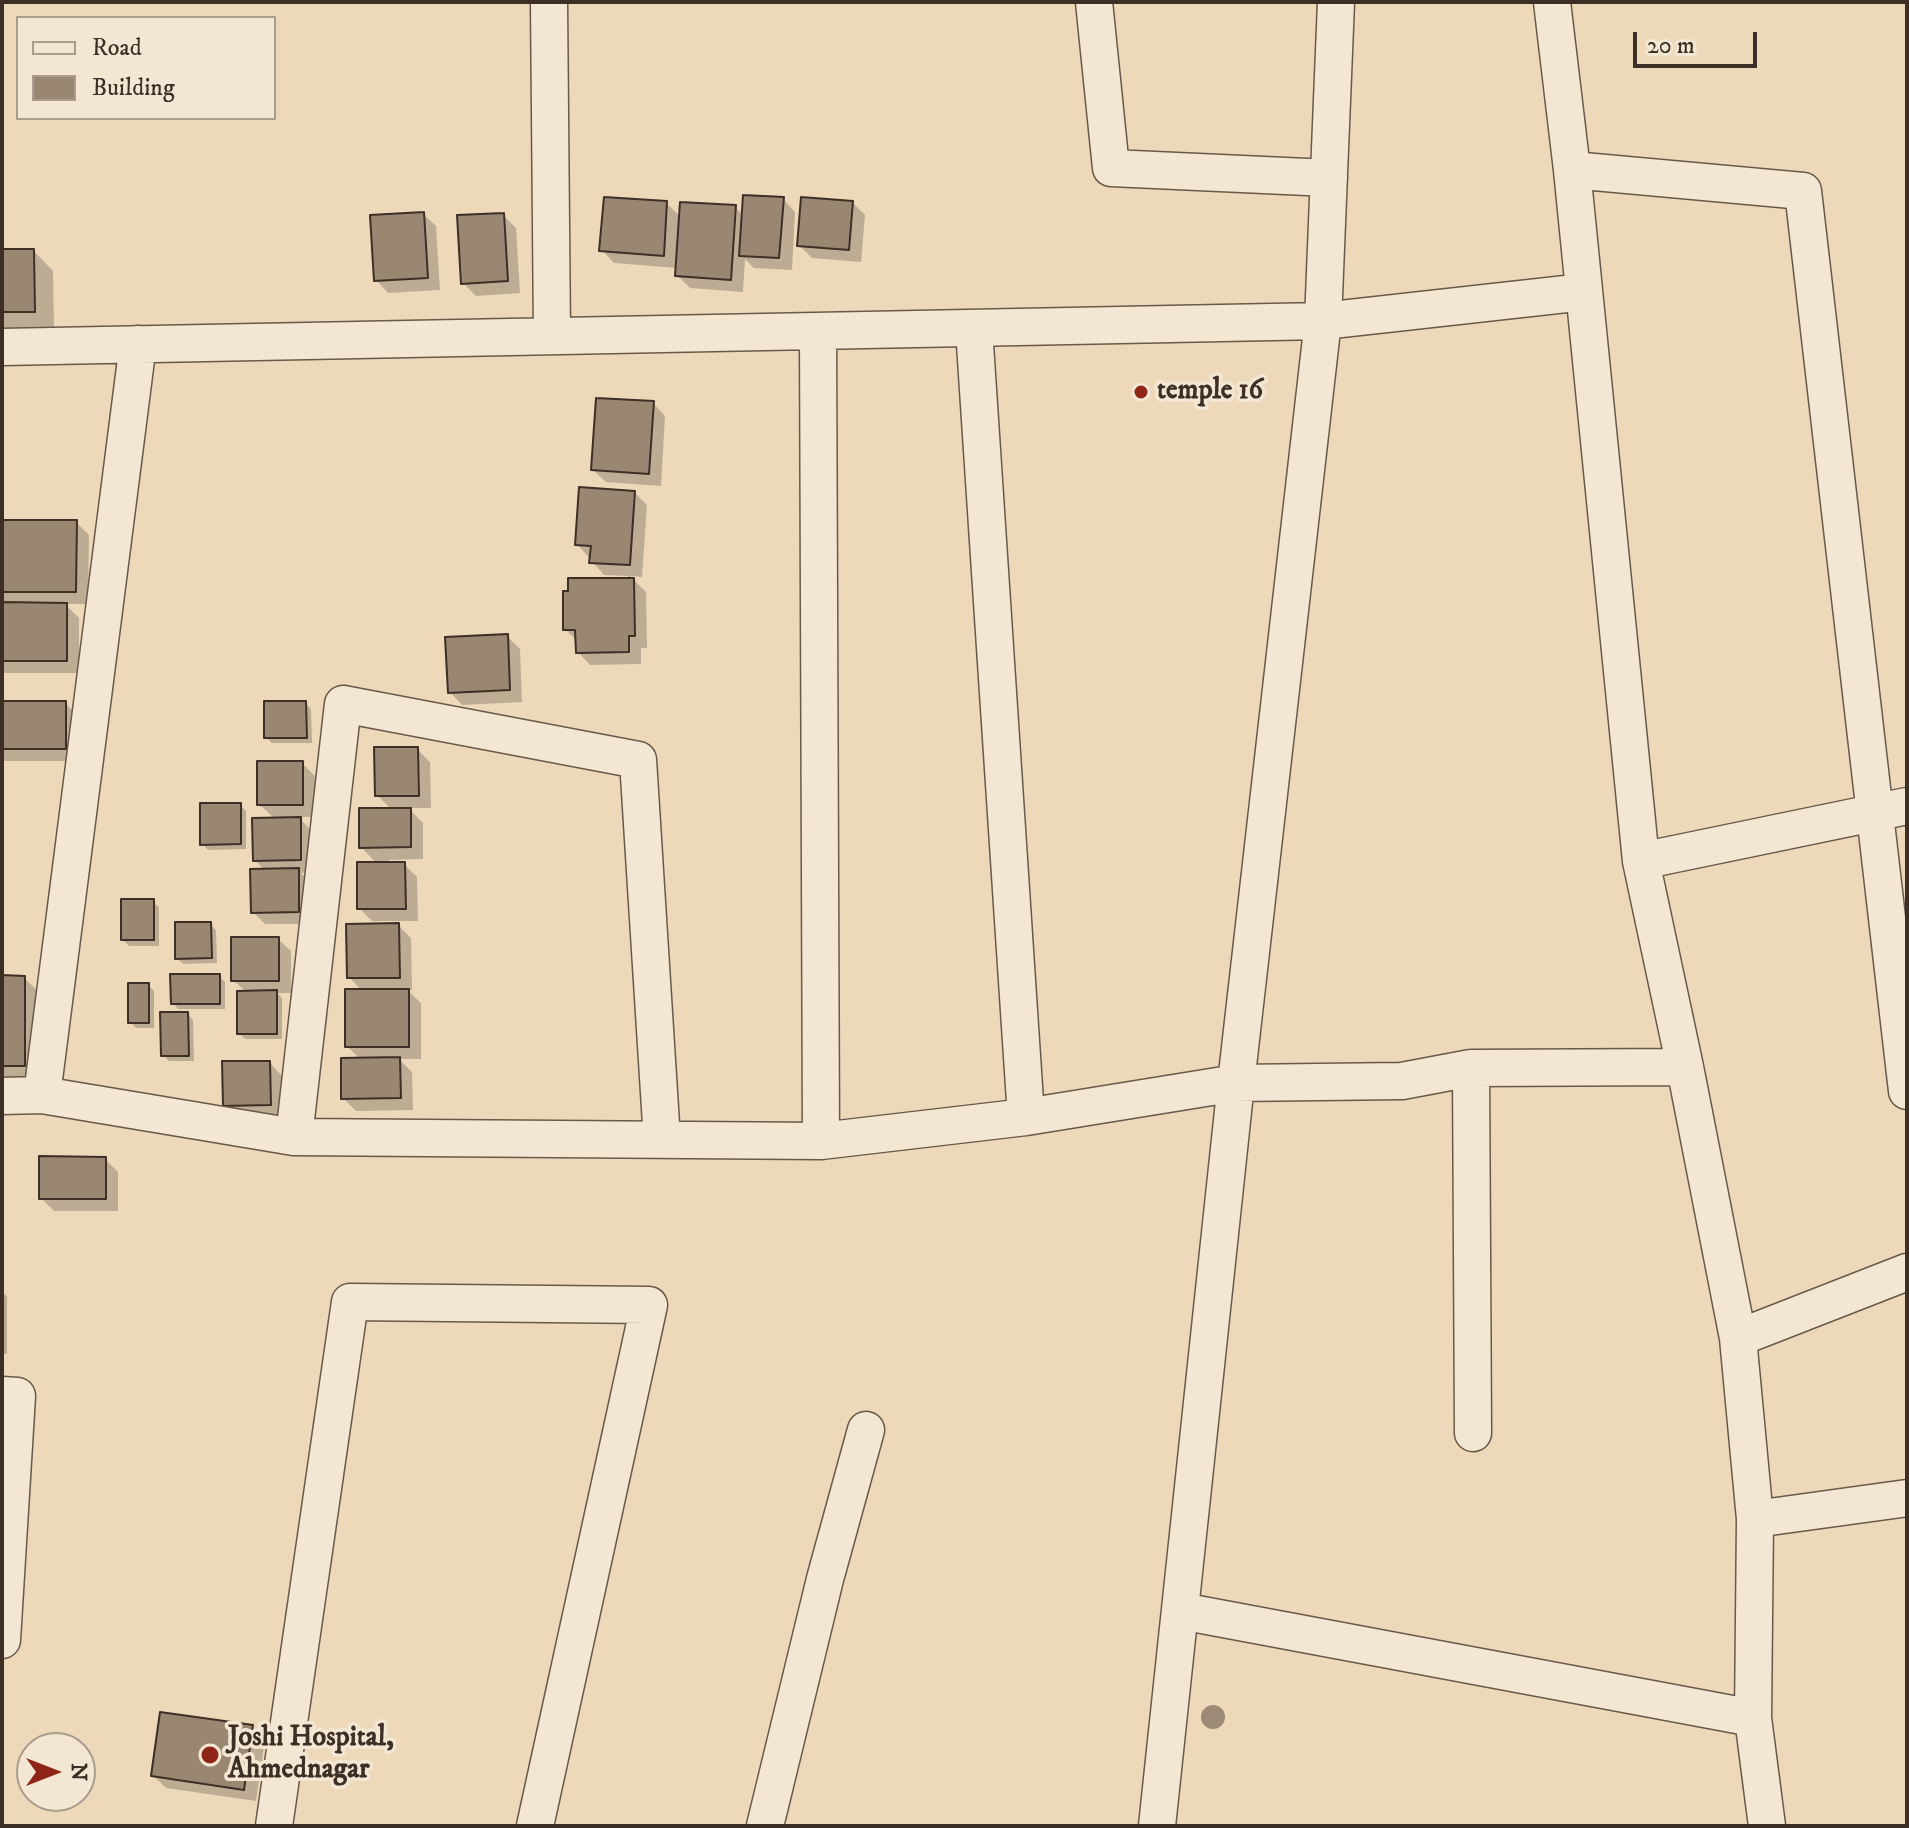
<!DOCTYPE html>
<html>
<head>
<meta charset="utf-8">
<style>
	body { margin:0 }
	#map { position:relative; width:1909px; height:1828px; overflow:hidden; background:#edd8ba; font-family:"IM FELL DW Pica",serif }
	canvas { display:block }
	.frame { position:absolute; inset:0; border:4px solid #3d2f25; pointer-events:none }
	.legend { position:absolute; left:16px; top:16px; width:260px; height:104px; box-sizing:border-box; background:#f3e6d2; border:2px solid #aa9d8d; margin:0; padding:10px 14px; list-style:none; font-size:24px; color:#3d2f25 }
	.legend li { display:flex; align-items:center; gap:16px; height:40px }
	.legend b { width:40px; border:2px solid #aa9d8d }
	.north { position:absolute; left:16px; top:1732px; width:80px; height:80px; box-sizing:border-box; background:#f3e6d2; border:2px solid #aa9d8d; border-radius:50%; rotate:90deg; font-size:22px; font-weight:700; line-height:32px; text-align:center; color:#3d2f25 }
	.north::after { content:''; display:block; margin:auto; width:28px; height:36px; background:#8f2418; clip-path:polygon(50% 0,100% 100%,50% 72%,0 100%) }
	.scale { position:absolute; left:1633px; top:32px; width:124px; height:36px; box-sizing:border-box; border:4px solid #3d2f25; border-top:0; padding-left:10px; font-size:24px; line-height:28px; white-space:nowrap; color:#3d2f25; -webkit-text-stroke:6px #f3e6d2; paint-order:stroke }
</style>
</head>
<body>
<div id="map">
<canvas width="1909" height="1828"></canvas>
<div class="frame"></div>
<ul class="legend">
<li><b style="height:10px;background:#f3e6d2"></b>Road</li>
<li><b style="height:22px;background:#998772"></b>Building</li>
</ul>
<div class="north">N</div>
<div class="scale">20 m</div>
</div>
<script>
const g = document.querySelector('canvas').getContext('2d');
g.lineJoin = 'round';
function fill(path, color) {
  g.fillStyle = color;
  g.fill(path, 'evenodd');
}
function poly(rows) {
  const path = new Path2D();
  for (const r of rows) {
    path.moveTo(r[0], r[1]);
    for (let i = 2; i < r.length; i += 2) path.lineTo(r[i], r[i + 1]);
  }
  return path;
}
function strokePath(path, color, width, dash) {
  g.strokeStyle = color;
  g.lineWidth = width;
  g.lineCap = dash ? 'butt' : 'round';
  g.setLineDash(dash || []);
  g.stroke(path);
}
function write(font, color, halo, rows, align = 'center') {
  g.font = font + ' "IM FELL DW Pica",serif';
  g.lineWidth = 7;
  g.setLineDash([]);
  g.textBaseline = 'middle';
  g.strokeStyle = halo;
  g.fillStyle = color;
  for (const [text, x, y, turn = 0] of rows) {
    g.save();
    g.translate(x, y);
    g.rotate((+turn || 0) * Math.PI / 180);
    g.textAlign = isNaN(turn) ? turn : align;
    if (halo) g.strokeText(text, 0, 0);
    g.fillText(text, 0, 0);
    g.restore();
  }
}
fill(poly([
	[783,199,795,212,792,270,754,268,745,259,743,292,690,288,677,275,677,268,614,263,602,250,666,203,681,217,735,207,744,216],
	[852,202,865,215,861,262,812,258,799,245],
	[423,214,436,226,440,290,388,293,376,280],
	[503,215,516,228,520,293,476,296,463,283],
	[2,251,34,251,53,271,54,330,2,331],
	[653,403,665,416,661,486,606,482,593,470],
	[634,492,647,505,642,577,630,576,646,592,647,648,641,648,641,664,590,665,578,652,577,641,565,629,628,580,628,576,604,575,577,544],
	[2,522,76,522,89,535,88,604,65,604,79,618,79,673,2,673,2,604,7,604,2,600],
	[507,636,520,649,522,702,462,705,450,692],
	[2,703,65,703,78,716,78,761,2,761],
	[305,703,311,709,312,743,272,743,266,737],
	[417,749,430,762,431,808,408,808,423,823,423,859,389,860,389,864,404,864,417,877,418,921,372,921,359,908,377,864,361,847,392,810,377,795],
	[302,763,315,776,315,817,298,817,313,832,313,872,301,873,311,883,311,924,265,924,253,912,265,871,255,860,275,819,259,804],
	[240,805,246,811,246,849,208,850,202,844],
	[153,902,159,907,159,946,129,946,123,940],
	[210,924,216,930,217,963,183,964,177,958],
	[398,925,411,938,412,990,407,990,421,1003,421,1059,399,1059,412,1072,413,1110,356,1111,343,1098,361,1060,347,1046,362,991,349,977],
	[278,939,291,951,291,993,277,993,282,998,282,1039,245,1039,239,1033,246,992,233,980],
	[219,976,225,982,225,1009,178,1009,173,1003],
	[2,977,24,978,37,990,37,1078,2,1078],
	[148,985,154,991,154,1028,136,1028,130,1022],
	[188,1014,193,1020,194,1061,169,1061,163,1055],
	[270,1063,282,1076,283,1117,237,1118,225,1105],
	[105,1159,118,1172,118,1211,54,1211,41,1198],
	[2,1291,7,1297,7,1354,2,1354],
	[252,1727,265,1740,256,1801,166,1788,153,1775]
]), '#0003');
const building = poly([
	[743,195,784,197,779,258,739,256,743,195],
	[604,197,667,201,664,256,599,251,604,197],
	[801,197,853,201,849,250,797,246,801,197],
	[680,202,736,205,731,280,675,276,680,202],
	[424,212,428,278,374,281,370,215,424,212],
	[504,213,508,281,461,284,457,215,504,213],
	[2,249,34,249,35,312,2,312,2,249],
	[596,398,654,401,649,474,591,470,596,398],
	[579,487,635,491,630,565,589,563,591,546,575,545,579,487],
	[2,520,77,520,76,592,2,592,2,520],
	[568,578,634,578,635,636,629,636,629,652,576,653,575,630,563,630,563,591,568,591,568,578],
	[2,602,67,603,67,661,2,661,2,602],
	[508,634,510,690,448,693,445,637,508,634],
	[2,701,66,701,66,749,2,749,2,701],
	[264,701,306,701,307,738,264,738,264,701],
	[374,747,418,747,419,796,375,796,374,747],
	[257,761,303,761,303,805,257,805,257,761],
	[200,803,241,803,241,844,200,845,200,803],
	[359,808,411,808,411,847,359,848,359,808],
	[301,817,301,860,253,861,252,818,301,817],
	[357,862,405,862,406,909,357,909,357,862],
	[299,868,299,912,251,913,250,869,299,868],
	[121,899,154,899,154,940,121,940,121,899],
	[175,922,211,922,212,958,175,959,175,922],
	[399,923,400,978,347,978,346,924,399,923],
	[231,937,279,937,279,981,231,981,231,937],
	[170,974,220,974,220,1004,171,1004,170,974],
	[2,975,25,976,25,1066,2,1066,2,975],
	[128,983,149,983,149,1023,128,1023,128,983],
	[345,989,409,989,409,1047,345,1047,345,989],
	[277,990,277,1034,237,1034,237,991,277,990],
	[160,1012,188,1012,189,1056,161,1056,160,1012],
	[400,1057,401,1098,341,1099,341,1058,400,1057],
	[222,1061,270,1061,271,1105,223,1106,222,1061],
	[39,1156,106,1157,106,1199,39,1199,39,1156],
	[160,1712,253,1725,244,1790,151,1776,160,1712]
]);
fill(building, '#998772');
strokePath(building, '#3d2f25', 2);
const minor = poly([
	[549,2,552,336],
	[1094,2,1111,168,1329,178],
	[1552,2,1572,170,1641,861,1685,1067,1738,1338,1755,1519,1753,1718,1767,1826],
	[1572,170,1803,191,1907,1091],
	[974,329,1026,1117],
	[818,331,821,1141],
	[2,347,1323,321,1336,2],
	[1641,861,1907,806],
	[1471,1068,1473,1433],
	[42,1095,138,344],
	[2,1096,42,1095,294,1137,821,1141,1026,1117,1236,1083,1402,1081,1471,1068,1685,1067],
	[294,1137,343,704,638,760,662,1140],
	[1738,1338,1907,1272],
	[2,1395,17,1396,2,1640],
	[1755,1519,1907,1498],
	[1181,1611,1753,1718],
	[274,1826,350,1302,649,1305,535,1826],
	[765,1826,825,1579,866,1430],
	[1157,1826,1236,1083,1323,321,1584,292]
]);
strokePath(minor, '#69594a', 39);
strokePath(minor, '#f3e6d2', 36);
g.fillStyle = '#9c8a76';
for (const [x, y] of [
	[1213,1717]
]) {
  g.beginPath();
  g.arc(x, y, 12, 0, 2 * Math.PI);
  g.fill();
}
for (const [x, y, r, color] of [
	[1141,392,8,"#8f2418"],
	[210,1755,10,"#8f2418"]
]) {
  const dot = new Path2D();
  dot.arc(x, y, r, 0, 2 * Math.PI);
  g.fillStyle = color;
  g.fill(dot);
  strokePath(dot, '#f3e6d2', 3);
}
write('bold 28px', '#3d2f25', '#f3e6d2', [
	["temple 16",1157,392],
	["Joshi Hospital,",228,1739],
	["Ahmednagar",228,1771]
], 'left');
</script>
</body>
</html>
